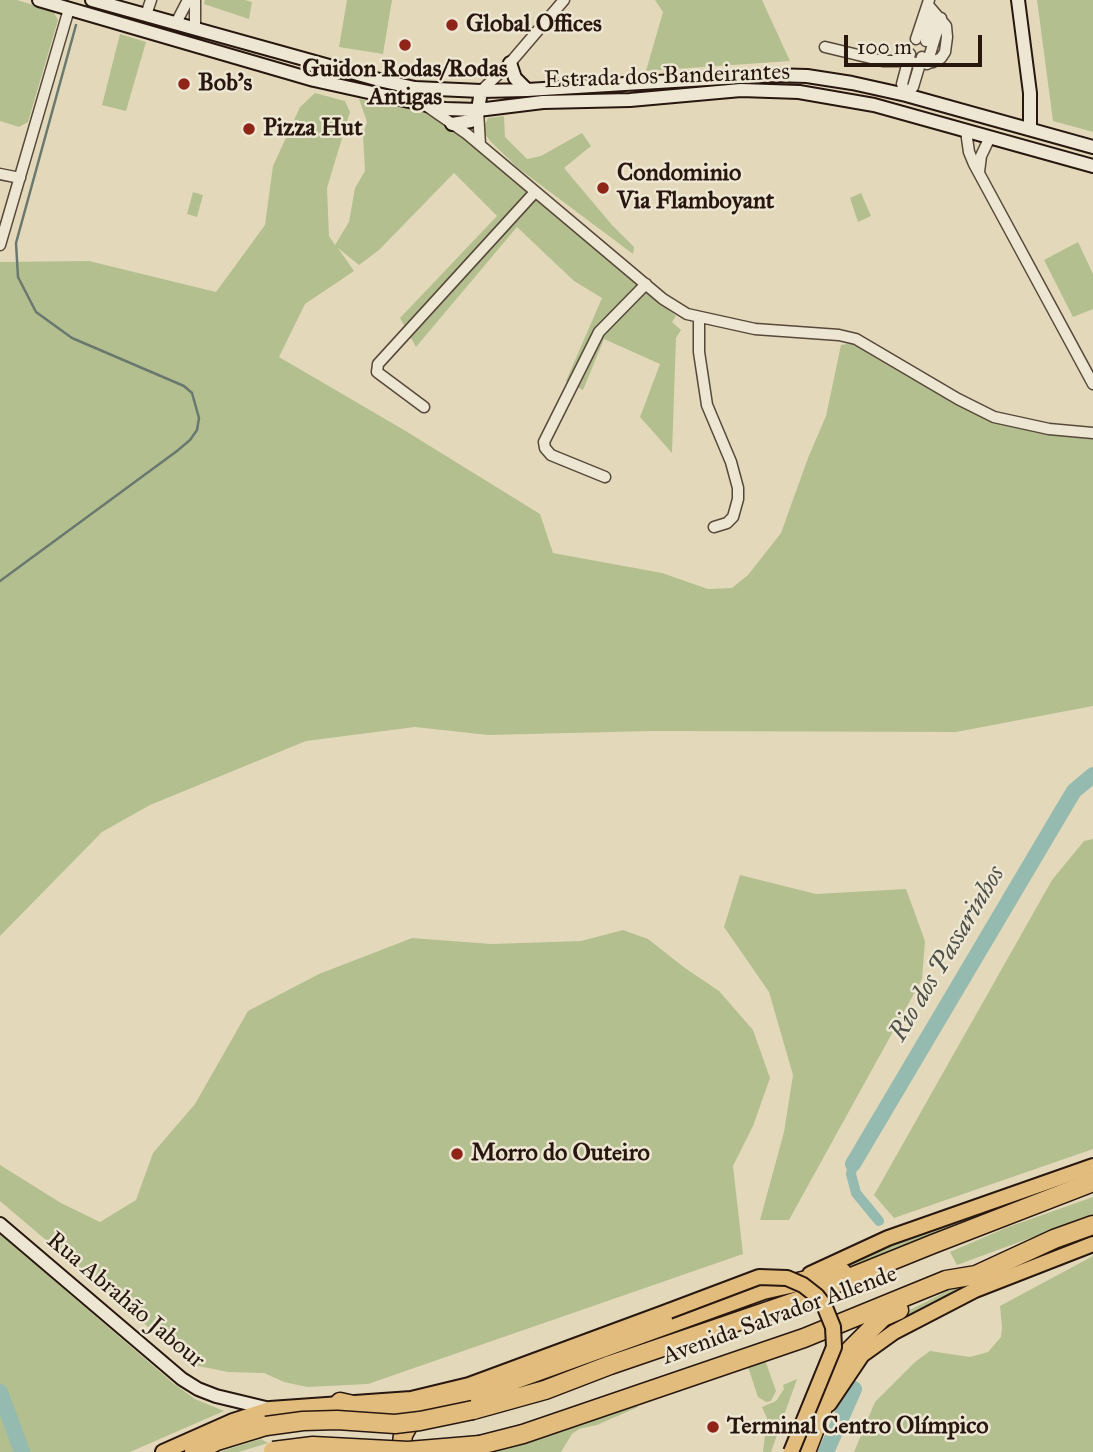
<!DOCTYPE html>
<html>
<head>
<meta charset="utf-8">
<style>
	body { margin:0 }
	#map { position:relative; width:1093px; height:1452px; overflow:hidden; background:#e3d9ba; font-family:"IM FELL Great Primer",serif }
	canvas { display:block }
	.scale { position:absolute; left:844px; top:35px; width:138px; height:32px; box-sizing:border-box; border:4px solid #28170f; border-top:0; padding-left:9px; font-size:21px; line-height:24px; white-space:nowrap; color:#28170f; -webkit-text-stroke:5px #ede6d2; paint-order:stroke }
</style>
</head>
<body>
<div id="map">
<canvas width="1093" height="1452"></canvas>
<div class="scale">100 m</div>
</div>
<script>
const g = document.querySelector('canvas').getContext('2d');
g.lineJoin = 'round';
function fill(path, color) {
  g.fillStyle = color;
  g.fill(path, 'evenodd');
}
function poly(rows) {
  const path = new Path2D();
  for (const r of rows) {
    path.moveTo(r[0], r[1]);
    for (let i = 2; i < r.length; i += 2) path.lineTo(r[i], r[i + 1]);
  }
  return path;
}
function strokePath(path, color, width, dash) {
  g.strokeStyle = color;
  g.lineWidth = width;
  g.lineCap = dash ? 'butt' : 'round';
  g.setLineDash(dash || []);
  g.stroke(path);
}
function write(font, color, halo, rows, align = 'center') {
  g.font = font + ' "IM FELL Great Primer",serif';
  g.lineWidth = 5;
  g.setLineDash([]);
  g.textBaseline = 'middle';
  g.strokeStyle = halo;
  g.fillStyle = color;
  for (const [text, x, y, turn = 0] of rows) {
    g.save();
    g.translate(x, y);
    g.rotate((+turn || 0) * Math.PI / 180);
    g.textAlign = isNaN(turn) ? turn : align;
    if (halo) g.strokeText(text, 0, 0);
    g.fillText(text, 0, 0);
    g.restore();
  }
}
fill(poly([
	[0,0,17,0,53,11,58,20,28,122,19,127,0,121],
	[205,0,245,0,252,2,249,19,204,4],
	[347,0,392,0,383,54,339,47],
	[655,0,762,0,790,61,646,71,663,12],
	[1037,0,1093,0,1093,132,1053,121],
	[120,34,146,42,126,111,102,105],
	[315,93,345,101,350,112,327,188,329,236,335,245,349,222,355,188,365,171,363,134,367,122,359,99,410,107,429,113,454,128,676,316,672,322,681,330,676,338,672,453,640,417,660,364,604,339,583,390,566,381,602,298,574,281,517,227,416,347,400,318,497,216,454,173,379,250,359,265,338,248,354,271,305,304,279,357,404,430,540,514,553,553,662,573,708,589,732,588,748,575,781,533,808,458,826,416,841,345,852,343,926,386,1001,423,1093,436,1093,706,956,732,653,731,488,735,415,727,306,741,150,805,102,832,0,936,0,262,89,261,216,292,265,225,273,166,300,107],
	[504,116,505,137,527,159,541,156,582,133,591,146,564,168,612,225,634,247,633,254,518,168,491,142,482,130,488,118],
	[193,192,203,195,197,217,187,214],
	[861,193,871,216,858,222,850,198],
	[1078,242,1093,274,1093,309,1073,317,1044,260],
	[1093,839,1093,1149,894,1218,874,1195,1052,880,1084,841],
	[740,875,816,894,906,889,925,941,922,979,789,1220,760,1220,784,1132,793,1075,769,992,724,927],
	[623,930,648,939,685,968,719,991,753,1030,770,1078,753,1126,733,1166,743,1254,368,1384,307,1387,284,1382,264,1373,228,1372,193,1365,0,1201,0,1165,61,1203,100,1222,136,1200,153,1153,195,1104,248,1011,319,974,412,938,491,944,581,941],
	[1093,1171,1093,1174,993,1210,908,1247,836,1271,835,1269,897,1241],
	[1093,1197,1093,1215,957,1265,950,1252,1008,1227],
	[0,1234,173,1383,195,1399,224,1411,130,1452,0,1452],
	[1093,1234,1093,1237,963,1287,884,1328,896,1317,961,1284],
	[1093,1256,1093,1452,854,1452,875,1402,915,1362,930,1351,970,1357,988,1352,1001,1337,1002,1327,1000,1306],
	[807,1284,811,1287,482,1400,481,1398],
	[764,1357,776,1391,771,1401,766,1402,758,1397,747,1364],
	[797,1379,771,1452,763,1452,767,1418,762,1407,776,1401,784,1389,783,1385],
	[635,1398,638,1407,597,1425,579,1429,572,1434,561,1452,484,1452],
	[261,1439,268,1443,239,1452,219,1452]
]), '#b4bf90');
strokePath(poly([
	[0,581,177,451,190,440,197,430,199,418,192,393,184,386,72,338,36,312,18,277,16,243,76,25]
]), '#69796f', 2.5);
strokePath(poly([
	[853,1164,851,1174,856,1193,879,1221]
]), '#95baaf', 10);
strokePath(poly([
	[853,1164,1062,811,1074,791,1093,775],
	[0,1392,22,1452],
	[826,1452,854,1389]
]), '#95baaf', 16);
const street = poly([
	[926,14,930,22,926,41],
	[146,15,151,0],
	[176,23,188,0],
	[195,29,195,0],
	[916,39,929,0],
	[825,47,883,61,908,61,920,64,933,62,941,58,945,52,947,37,946,26,928,5],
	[927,64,941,18],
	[481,91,510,63,564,0],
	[906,95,902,84,910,54],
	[906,95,913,87,922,57],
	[428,107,467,134,663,299,687,314,755,329,839,335,856,339,958,399,994,417,1049,429,1093,433],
	[478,111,480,145],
	[966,131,969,152,974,164,1093,384],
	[979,172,981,156,990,137],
	[0,174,20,178],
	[0,245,69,9],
	[699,317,699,352,707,405,731,462,738,488,738,499,733,517,727,523,714,527],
	[424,407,377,372,378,364,535,192],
	[605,477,551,455,545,448,544,442,599,332,646,284]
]);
const secondary = poly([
	[39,0,314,80,445,109,478,110,543,102,630,100,741,90,799,92,874,105,1093,166],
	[92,0,383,81,415,88,481,91,527,90,772,75,807,76,852,83,906,95,1093,147],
	[1018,0,1030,93,1030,129],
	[510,63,515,78,527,90],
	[452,124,471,121,478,110,481,91],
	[0,1224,182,1379,198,1389,216,1396,270,1409]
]);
const primary = poly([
	[810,1274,888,1238,1093,1166],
	[829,1404,862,1355,894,1332,975,1290,1093,1244],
	[163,1452,233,1421,270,1409,411,1399,469,1385,669,1311]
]);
const highway = poly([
	[340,1402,371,1409,404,1409,472,1395,763,1290,842,1272],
	[473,1410,545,1390,610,1365,806,1298,839,1282,933,1244,1093,1182],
	[480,1445,523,1434,804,1338,946,1280,976,1275,1054,1239,1093,1225],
	[194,1452,217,1441,266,1426],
	[401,1452,403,1435,413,1417,419,1414],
	[806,1452,832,1384,851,1349,883,1317,899,1310]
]);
strokePath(street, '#57483a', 13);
strokePath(secondary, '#28170f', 16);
strokePath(primary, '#28170f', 18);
strokePath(highway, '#28170f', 21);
strokePath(street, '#ede6d2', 10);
strokePath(secondary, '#ede6d2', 12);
strokePath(primary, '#e2bc7d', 14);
strokePath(highway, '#e2bc7d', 18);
const primaryBridge = poly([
	[669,1311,759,1277,787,1278,803,1285,817,1296,824,1305,833,1327,834,1347,791,1452]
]);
const highwayBridge = poly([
	[266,1426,303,1421,337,1420,395,1424,420,1421,473,1410],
	[273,1451,313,1446,408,1451,480,1445]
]);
strokePath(primaryBridge, '#28170f', 18, []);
strokePath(highwayBridge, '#28170f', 21, []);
strokePath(primaryBridge, '#e2bc7d', 14);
strokePath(highwayBridge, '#e2bc7d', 18);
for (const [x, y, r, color] of [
	[452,25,7,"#8f2418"],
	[405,45,7,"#8f2418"],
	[184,84,7,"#8f2418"],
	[249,129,7,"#8f2418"],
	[603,188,7,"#8f2418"],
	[457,1154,7,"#8f2418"],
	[713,1427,7,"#8f2418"]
]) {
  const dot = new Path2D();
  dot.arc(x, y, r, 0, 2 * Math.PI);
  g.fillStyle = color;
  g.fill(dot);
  strokePath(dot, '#ede6d2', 2.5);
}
write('bold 24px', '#28170f', '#ede6d2', [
	["Global Offices",466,25],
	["Guidon Rodas/Rodas",405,70,"center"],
	["Antigas",405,98,"center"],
	["Bob's",198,84],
	["Pizza Hut",263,129],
	["Condominio",617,174],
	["Via Flamboyant",617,202],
	["Morro do Outeiro",471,1154],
	["Terminal Centro Olímpico",727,1427]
], 'left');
write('24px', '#28170f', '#ede6d2', [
	["Estrada dos Bandeirantes",667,77,-2],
	["Rua Abrahão Jabour",125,1301,40],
	["Avenida Salvador Allende",780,1316,-20]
]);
write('italic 26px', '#4e5047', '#ede6d2', [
	["Rio dos Passarinhos",948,954,-59]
]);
</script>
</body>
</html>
